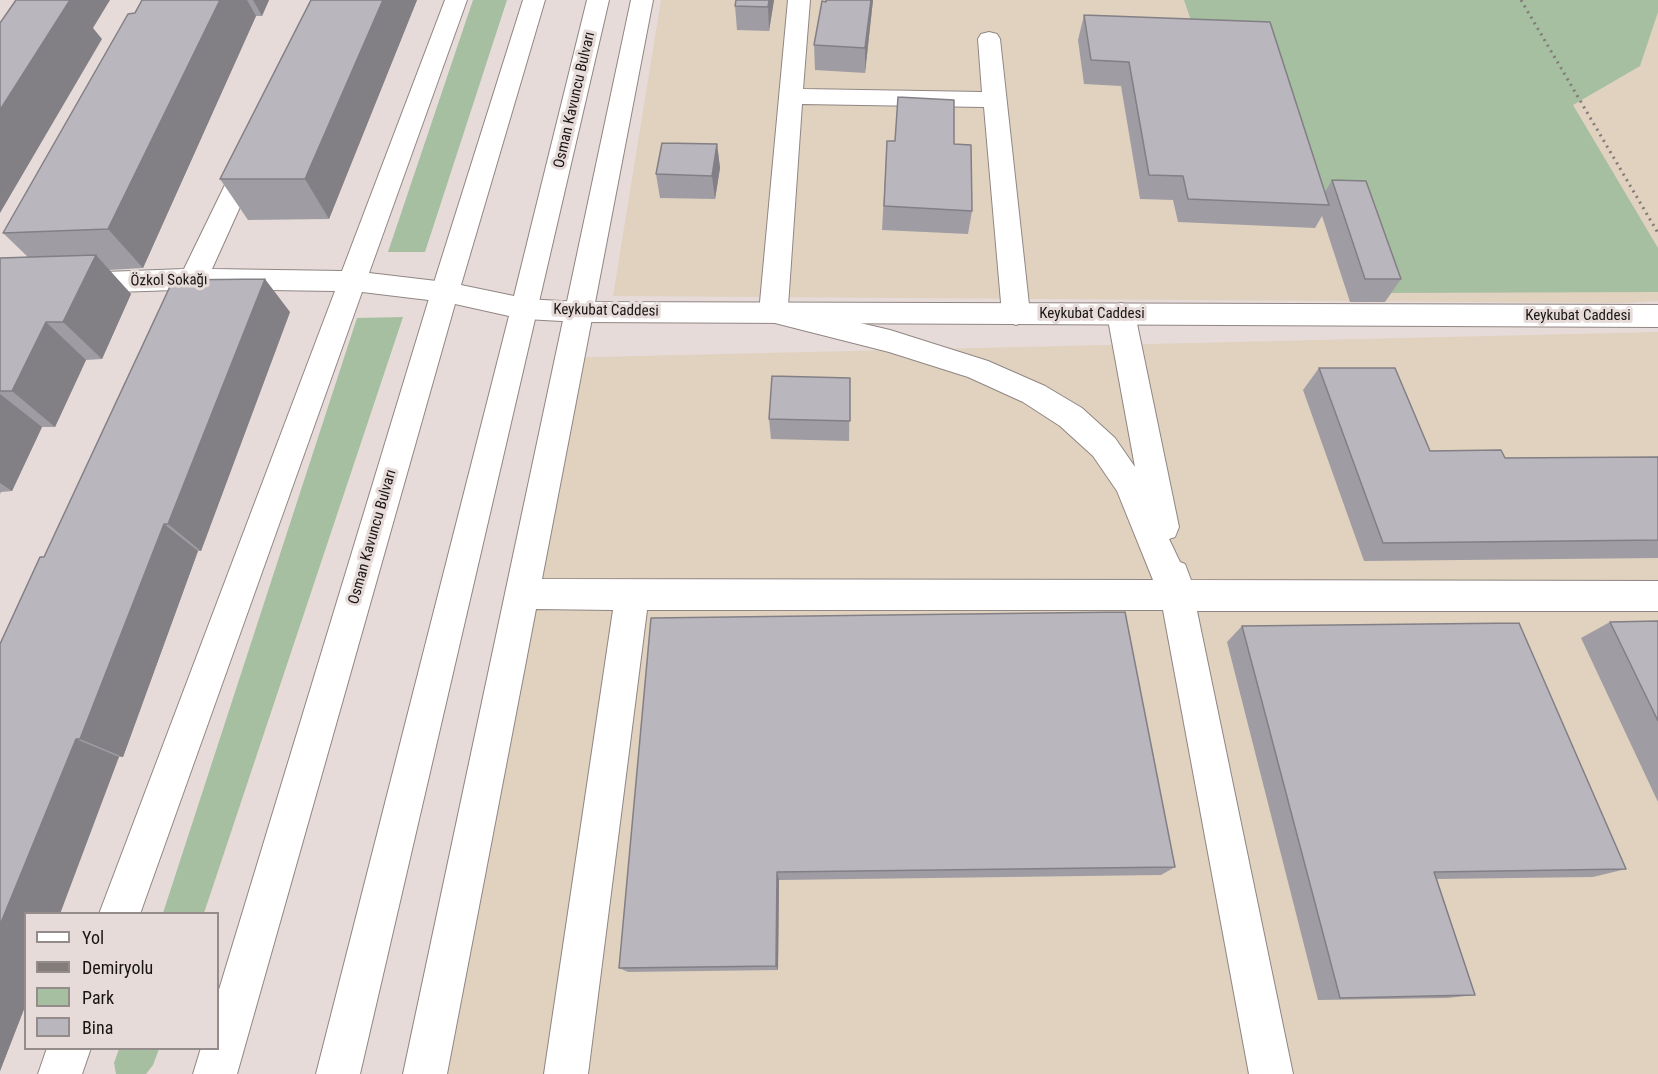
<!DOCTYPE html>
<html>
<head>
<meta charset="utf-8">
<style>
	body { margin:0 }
	#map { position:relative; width:1658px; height:1074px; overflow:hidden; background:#e6dbd8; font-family:"Roboto Condensed",sans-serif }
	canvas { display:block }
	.legend { position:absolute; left:24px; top:912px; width:195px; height:138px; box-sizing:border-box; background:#e6dbd8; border:2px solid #948c8a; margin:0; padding:8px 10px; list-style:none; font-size:18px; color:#191514 }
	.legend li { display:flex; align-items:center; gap:12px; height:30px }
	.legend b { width:30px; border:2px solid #948c8a }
</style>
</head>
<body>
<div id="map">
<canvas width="1658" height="1074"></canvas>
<ul class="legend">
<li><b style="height:8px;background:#fff"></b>Yol</li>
<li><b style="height:8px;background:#837c7a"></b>Demiryolu</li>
<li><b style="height:16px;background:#a5bfa0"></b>Park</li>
<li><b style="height:16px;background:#b9b6be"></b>Bina</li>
</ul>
</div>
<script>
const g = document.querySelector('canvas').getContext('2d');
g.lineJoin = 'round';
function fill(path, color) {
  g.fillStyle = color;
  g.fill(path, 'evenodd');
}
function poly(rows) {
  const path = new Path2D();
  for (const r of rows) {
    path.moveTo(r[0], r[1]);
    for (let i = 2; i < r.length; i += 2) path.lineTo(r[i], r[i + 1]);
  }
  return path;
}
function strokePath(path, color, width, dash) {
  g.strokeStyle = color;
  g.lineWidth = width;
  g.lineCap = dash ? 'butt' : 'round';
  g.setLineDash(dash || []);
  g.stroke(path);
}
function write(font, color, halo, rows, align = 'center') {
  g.font = font + ' "Roboto Condensed",sans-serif';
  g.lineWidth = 6;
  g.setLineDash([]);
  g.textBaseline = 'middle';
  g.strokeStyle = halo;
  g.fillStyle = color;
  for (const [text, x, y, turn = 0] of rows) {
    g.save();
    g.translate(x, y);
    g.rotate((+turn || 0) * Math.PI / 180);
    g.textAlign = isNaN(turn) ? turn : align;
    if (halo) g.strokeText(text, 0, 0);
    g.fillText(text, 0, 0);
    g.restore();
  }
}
fill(poly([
	[661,0,1658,0,1658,301,1624,303,613,296],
	[1658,332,1658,1074,413,1074,554,358]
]), '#e0d2bf');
fill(poly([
	[473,0,507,0,425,252,388,252],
	[1184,0,1658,0,1658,12,1640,66,1573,105,1658,248,1658,292,1382,293,1352,205,1308,203,1199,44],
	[403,317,204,913,163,913,357,318],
	[119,1049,119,1048,159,1049,153,1065,146,1074,116,1074,114,1063]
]), '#a5bfa0');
const street = poly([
	[445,0,467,0,369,273,445,282,455,285,459,292,455,299,445,302,362,292,140,914,99,914,335,291,203,289,184,329,174,332,164,329,160,321,175,290,0,296,0,276,184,269,239,156,242,150,251,148,260,150,263,156,212,269,342,271,445,0],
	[631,0,653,0,542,579,1153,580,1117,491,1093,456,1060,426,1023,402,968,377,889,352,763,320,759,313,788,0,810,0,803,89,982,92,978,39,981,34,989,32,997,34,1000,39,1030,314,1026,321,1016,325,1006,321,1002,314,984,107,802,104,788,306,890,330,988,361,1045,386,1082,408,1115,438,1135,467,1107,314,1111,307,1121,303,1131,307,1135,314,1179,527,1175,537,1169,539,1180,562,1185,564,1191,580,1658,581,1658,611,1197,611,1293,1074,1249,1074,1163,610,647,610,588,1074,544,1074,613,610,536,609,447,1074,403,1074,631,0],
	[47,1048,91,1048,82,1074,38,1074,47,1048]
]);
const secondary = poly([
	[525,299,580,302,1658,305,1658,327,580,322,525,319,515,316,511,309,515,302,525,299]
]);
const highway = poly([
	[523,0,545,0,461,285,514,296,587,0,609,0,360,1074,316,1074,509,316,455,304,237,1074,193,1074,201,1048,218,1048,218,993,431,292,523,0]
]);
strokePath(street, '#908683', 2);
strokePath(secondary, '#908683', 2);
strokePath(highway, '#908683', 2);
fill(street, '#fff');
fill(secondary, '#fff');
fill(highway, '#fff');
strokePath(poly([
	[1521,0,1658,233]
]), '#837c7a', 3, [2, 4.5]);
fill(poly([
	[142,0,269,0,262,16,256,16,143,268,109,270,131,294,102,359,86,360,55,427,42,427,12,491,1,492,0,494,0,258,28,257,3,233],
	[311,0,417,0,329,219,248,220,220,179],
	[736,0,774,0,769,31,737,30,735,6],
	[826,0,873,0,865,73,815,70,814,45],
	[1084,15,1325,192,1332,180,1401,279,1385,302,1350,302,1322,216,1315,228,1178,222,1173,200,1140,199,1121,86,1084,84,1078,40],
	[898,97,954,144,972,211,968,234,882,230,887,141,895,141],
	[717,144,720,168,715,199,660,198,656,174],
	[290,312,201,551,198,551,123,757,119,757,26,914,26,1004,0,1071,0,644,44,557],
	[1319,368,1430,451,1505,458,1658,457,1658,558,1364,561,1303,390],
	[850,378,849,441,771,439,769,419],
	[651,618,1175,867,1161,875,779,880,778,970,628,972,619,968],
	[1658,621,1658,802,1581,638,1610,622],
	[1242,626,1626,869,1593,877,1437,879,1475,995,1447,998,1318,1000,1227,642]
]), '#9f9da3');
fill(poly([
	[57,0,110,0,93,28,102,39,0,213,0,110],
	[220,0,247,0,256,16,143,268,108,229],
	[253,0,269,0,262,16],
	[383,0,417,0,329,219,305,179],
	[769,0,774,0,769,31,768,7],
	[871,0,873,0,865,73,865,48],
	[717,144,720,168,715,199,712,176],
	[96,255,131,294,102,359,63,322],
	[265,279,290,312,201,551,168,524],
	[46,322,86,360,55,427,12,391],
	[0,394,42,427,12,491,0,483],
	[164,524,198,551,123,757,80,739],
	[76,739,119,757,60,914,26,914,26,1004,0,1071,0,925],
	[777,872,779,880,778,970,776,966]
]), '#827f85');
const building = poly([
	[16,0,70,0,0,110,0,23,16,0],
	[142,0,220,0,108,229,3,233,128,14,135,13,142,0],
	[311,0,383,0,305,179,220,179,311,0],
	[736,0,769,0,768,7,735,6,736,0],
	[826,0,871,0,865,48,814,45,822,1,826,2,826,0],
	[1084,15,1270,22,1329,205,1188,199,1183,176,1149,175,1129,62,1091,60,1084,15],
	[898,97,954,100,954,144,971,145,972,211,884,206,887,141,895,141,898,97],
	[662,143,717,144,712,176,656,174,662,143],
	[1332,180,1366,181,1401,279,1365,279,1332,180],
	[96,255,63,322,46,322,12,391,0,391,0,258,96,255],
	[265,279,168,524,164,524,80,739,76,739,0,925,0,644,40,557,44,557,173,280,265,279],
	[1319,368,1395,368,1430,451,1501,450,1505,458,1658,457,1658,540,1383,543,1319,368],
	[772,376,850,378,850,421,769,419,772,376],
	[1125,612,1175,867,777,872,776,966,619,968,651,618,1125,612],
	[1658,621,1658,721,1610,622,1658,621],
	[1519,623,1626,869,1434,872,1475,995,1340,998,1242,626,1519,623]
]);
fill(building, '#b9b6be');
strokePath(building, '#827f85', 1.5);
write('15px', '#191514', '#e6dbd8', [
	["Osman Kavuncu Bulvarı",575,100,-77],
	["Özkol Sokağı",169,281,-1],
	["Keykubat Caddesi",606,311,1],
	["Keykubat Caddesi",1092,314],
	["Keykubat Caddesi",1578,316],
	["Osman Kavuncu Bulvarı",373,537,-74]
]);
</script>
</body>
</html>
